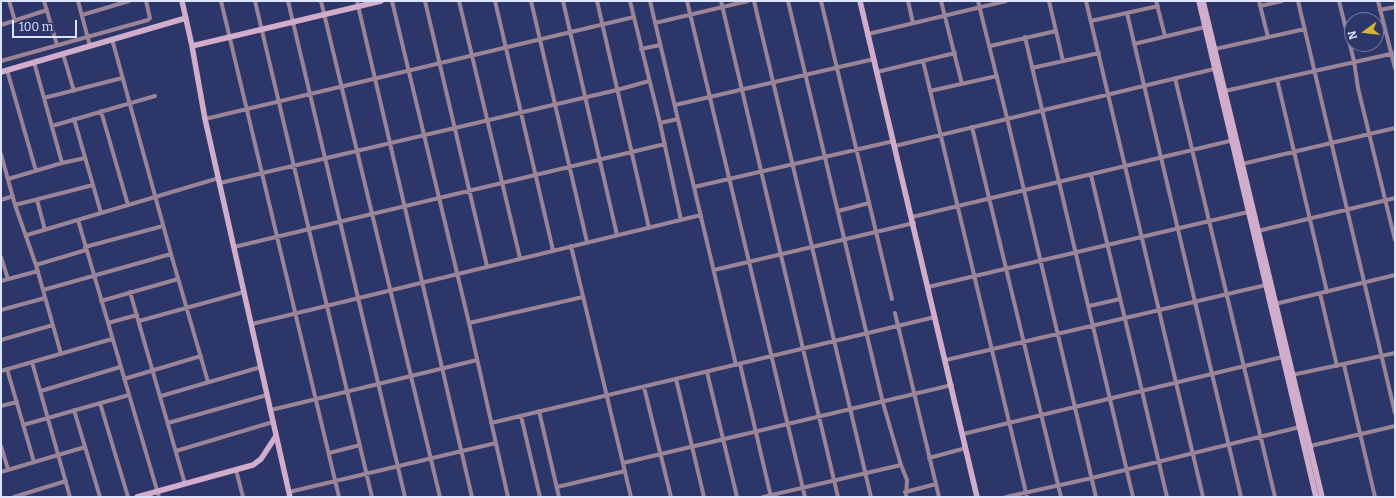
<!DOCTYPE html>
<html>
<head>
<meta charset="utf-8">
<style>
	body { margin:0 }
	#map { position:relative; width:1396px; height:498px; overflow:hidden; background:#2c3668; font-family:Bitter,serif }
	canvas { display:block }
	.frame { position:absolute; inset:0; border:2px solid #dde4fd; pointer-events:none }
	.north { position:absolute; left:1344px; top:12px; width:40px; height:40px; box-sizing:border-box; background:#2c3668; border:1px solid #737ca4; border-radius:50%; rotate:255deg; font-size:11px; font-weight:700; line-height:16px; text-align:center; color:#dde4fd }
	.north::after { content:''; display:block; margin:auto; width:14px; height:18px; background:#d8b434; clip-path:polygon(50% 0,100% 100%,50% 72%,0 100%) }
	.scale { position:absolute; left:12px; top:20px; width:65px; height:18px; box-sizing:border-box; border:2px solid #dde4fd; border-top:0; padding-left:5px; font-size:12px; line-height:14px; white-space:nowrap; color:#dde4fd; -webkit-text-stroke:3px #2c3668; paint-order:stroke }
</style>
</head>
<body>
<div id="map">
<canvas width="1396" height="498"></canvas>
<div class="frame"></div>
<div class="north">N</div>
<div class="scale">100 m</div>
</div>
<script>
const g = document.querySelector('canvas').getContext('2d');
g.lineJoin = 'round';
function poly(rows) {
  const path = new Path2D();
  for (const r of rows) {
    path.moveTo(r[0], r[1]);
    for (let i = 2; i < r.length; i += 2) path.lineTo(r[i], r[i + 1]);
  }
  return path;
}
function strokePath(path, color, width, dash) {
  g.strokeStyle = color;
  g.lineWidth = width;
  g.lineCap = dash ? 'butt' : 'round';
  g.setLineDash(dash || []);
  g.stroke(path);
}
strokePath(poly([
	[9,1,15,21],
	[44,1,57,45],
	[78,1,90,46],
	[221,1,339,497],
	[255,1,372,497],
	[288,1,405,497],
	[321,1,440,497],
	[357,1,472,497],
	[392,1,469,323,508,497],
	[425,1,487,266],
	[459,1,520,258],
	[495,1,553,250],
	[531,1,587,242],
	[563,1,617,235],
	[597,1,649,228],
	[630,1,660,123,681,220],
	[650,1,736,365],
	[687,1,805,497],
	[721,1,838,497],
	[754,1,871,497],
	[788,1,883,403,901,465,907,480,906,497],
	[821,1,892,299],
	[908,1,913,23],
	[941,1,962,84],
	[978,1,1007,118,1096,497],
	[1049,1,1063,61],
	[1086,1,1203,497],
	[1156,1,1165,36],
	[1259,1,1268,37],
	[1298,1,1395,413],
	[1339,1,1354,61,1358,88,1395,240],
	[1378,1,1395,68],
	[1260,6,1282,1],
	[1380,10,1395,7],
	[1127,13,1241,497],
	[82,15,129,1],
	[1091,21,1158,6],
	[655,23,748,1],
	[1,25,47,10],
	[868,34,1006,1],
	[1025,37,1133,497],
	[112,39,171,254,208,382],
	[1134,44,1205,27],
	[990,46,1056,31],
	[641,49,660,45],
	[1215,49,1305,29],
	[63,54,74,91],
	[1,61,148,20,150,18,146,1],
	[923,61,1027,497],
	[34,62,62,163,85,158],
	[1032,68,1099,53],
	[7,70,36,171],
	[877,72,955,53],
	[1175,78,1275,497],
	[1277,79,1327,292],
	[930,91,997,76],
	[1225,91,1395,53],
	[44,98,122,78],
	[675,105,874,59],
	[101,111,128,205],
	[74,119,101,213],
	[205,119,634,17],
	[660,123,678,119],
	[52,126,155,96],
	[972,127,1061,497],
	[895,146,1214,69],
	[1,154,15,205,36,265,61,354],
	[1242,164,1395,128],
	[1091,175,1167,497],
	[8,179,62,163],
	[220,183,617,90,649,81],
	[694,187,894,141],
	[1,200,13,196],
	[37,200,45,230],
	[15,205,93,185],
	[838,211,869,203],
	[912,217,1234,140],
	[78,220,159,497],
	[1258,231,1395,198],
	[27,235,219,178],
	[571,246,631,497],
	[85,247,163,226],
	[234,247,665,144],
	[1,257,8,279],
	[36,265,86,250],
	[714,270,914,223],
	[1,281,38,271],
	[928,287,1248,212],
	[43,290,171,254],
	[130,292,185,484],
	[1320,293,1337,366],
	[101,301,178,279],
	[1275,304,1395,275],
	[1089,306,1120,299],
	[1,310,45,298],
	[895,313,939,497],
	[139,321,244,292],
	[108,323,137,315],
	[469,323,583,297],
	[252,324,701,215],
	[1,340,53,325],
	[946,360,1266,285],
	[32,362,70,497],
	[740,364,771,497],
	[1344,365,1375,497],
	[7,369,34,462],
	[1,371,112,339],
	[707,372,737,497],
	[1292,375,1395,353],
	[124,379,201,356],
	[676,379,704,497],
	[644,387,671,497],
	[41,391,120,367],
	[161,396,261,367],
	[100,403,128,497],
	[1,406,17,402],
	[74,410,100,497],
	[271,410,477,360],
	[539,411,559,497],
	[521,416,540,497],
	[168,423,267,395],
	[491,423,935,317],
	[23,425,129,395],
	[963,434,1282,357],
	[1,446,8,469],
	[1310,446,1395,426],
	[176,451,273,422],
	[329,453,360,445],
	[929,458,966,448],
	[623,463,952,385],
	[236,470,243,497],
	[1,472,85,447],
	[557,487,625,471],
	[289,492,496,443],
	[905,492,936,484],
	[14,497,66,481],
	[763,497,901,465],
	[1006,497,1092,478,1300,427]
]), '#9b8497', 4);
strokePath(poly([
	[182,1,192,46],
	[860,1,977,497],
	[1199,1,1316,497],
	[1203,1,1322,497],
	[1,72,186,18],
	[137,497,253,465,261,459,276,436],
	[290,497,205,119,192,46,381,1]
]), '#d2adcb', 5.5);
</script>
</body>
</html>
